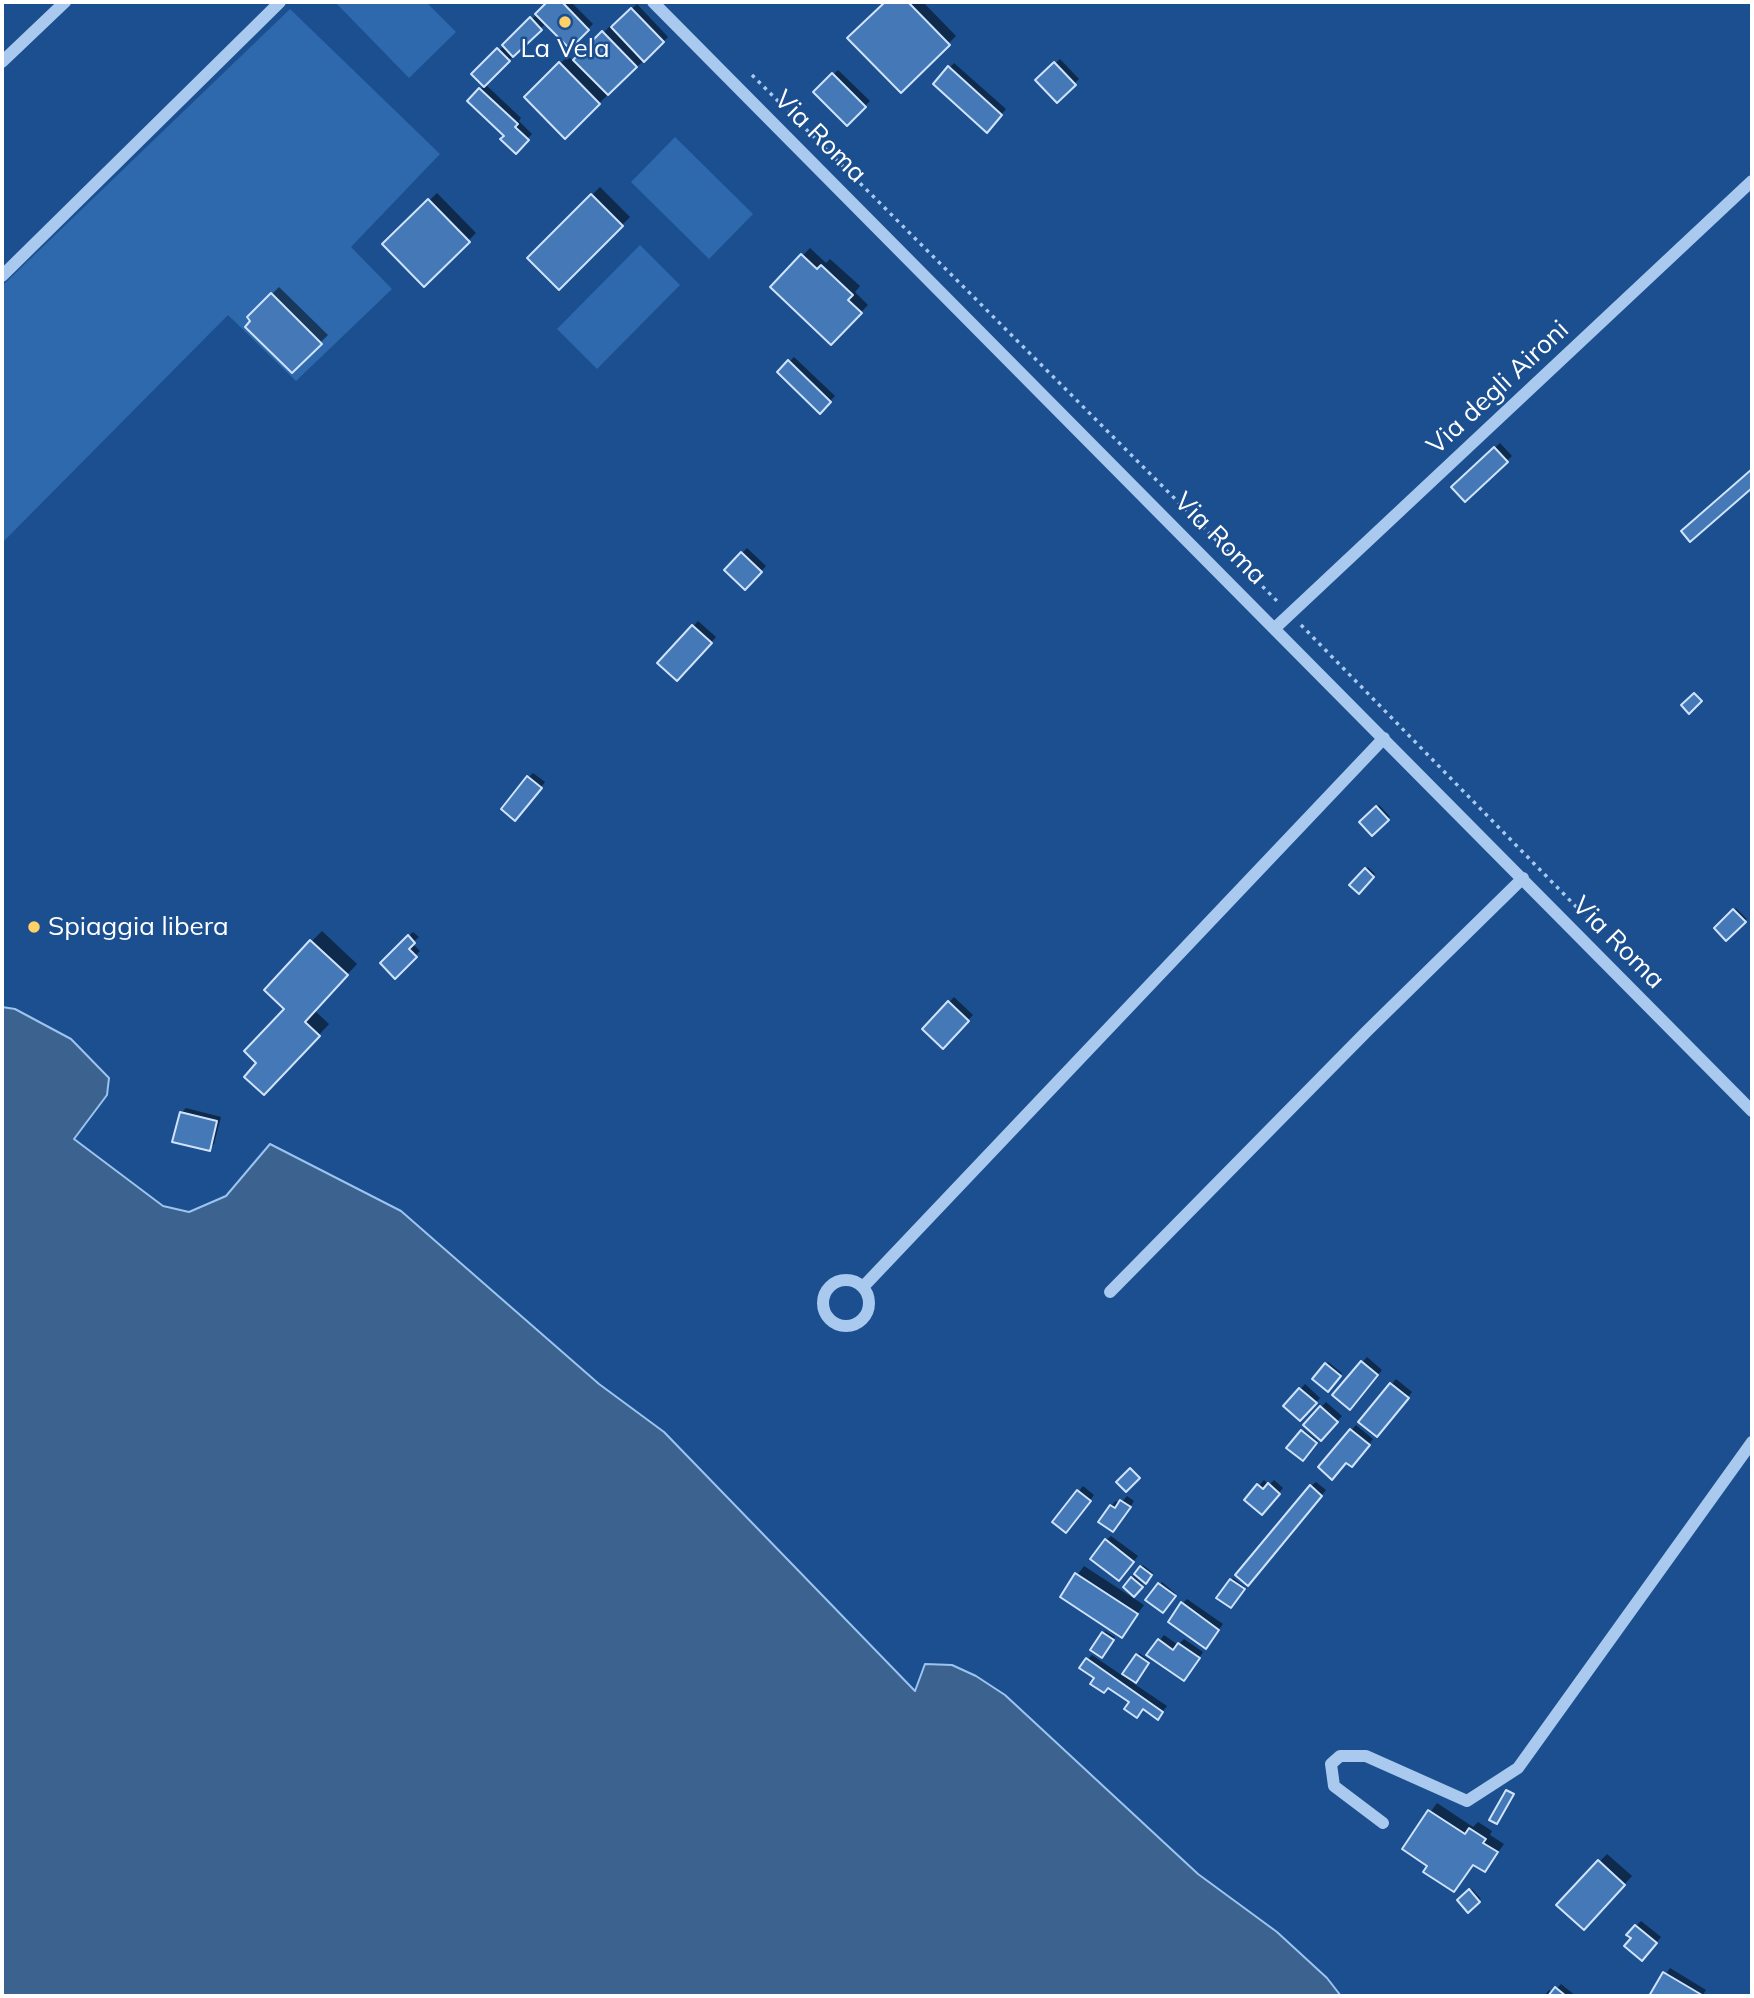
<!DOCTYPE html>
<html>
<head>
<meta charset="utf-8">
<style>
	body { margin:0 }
	#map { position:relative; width:1754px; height:1998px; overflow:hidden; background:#1b4f8f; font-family:Mulish,sans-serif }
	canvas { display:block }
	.frame { position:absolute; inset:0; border:4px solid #fff; pointer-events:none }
</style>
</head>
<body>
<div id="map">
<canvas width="1754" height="1998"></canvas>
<div class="frame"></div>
</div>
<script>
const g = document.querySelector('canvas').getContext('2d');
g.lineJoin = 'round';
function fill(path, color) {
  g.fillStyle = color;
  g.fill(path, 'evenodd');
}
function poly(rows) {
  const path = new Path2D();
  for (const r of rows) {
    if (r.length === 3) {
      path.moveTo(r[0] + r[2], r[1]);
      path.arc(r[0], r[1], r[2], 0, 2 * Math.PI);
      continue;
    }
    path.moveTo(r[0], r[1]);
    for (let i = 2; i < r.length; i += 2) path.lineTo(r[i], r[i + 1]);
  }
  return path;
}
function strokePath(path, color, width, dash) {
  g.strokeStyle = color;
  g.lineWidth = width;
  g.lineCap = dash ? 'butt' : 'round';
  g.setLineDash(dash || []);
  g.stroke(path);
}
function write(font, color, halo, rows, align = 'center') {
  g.font = font + ' Mulish,sans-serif';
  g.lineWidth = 5;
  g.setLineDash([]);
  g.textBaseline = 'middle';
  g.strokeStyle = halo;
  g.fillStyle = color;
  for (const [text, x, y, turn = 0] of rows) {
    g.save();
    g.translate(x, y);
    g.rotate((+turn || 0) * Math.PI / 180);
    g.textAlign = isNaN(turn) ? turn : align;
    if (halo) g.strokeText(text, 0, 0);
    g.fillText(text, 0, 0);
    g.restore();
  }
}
fill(poly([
	[335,2,426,2,456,32,409,78],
	[290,9,440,154,351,247,392,289,296,381,228,315,2,543,2,286],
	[675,137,753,214,709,259,631,182],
	[640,245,680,285,597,369,557,329]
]), '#2e69ad');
const water = poly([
	[2,1007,15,1009,71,1039,109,1078,107,1095,74,1139,163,1206,189,1212,226,1196,270,1144,401,1211,599,1384,664,1432,915,1691,925,1664,952,1665,976,1676,1005,1695,1198,1874,1277,1932,1327,1978,1341,1996,2,1996,2,1007]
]);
fill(water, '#3c6290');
strokePath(water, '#9cc4f0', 2);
fill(poly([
	[550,2,571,2,593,24,570,47,546,23,485,84,521,118,519,121,532,134,516,151,506,136,470,101,485,85,474,74],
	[887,2,923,2,956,36,901,90,850,38],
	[637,4,668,37,565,136,526,97,568,56,574,62,611,25,613,27],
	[1060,59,1079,79,1057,100,1038,80],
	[954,63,1006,109,987,130,935,84],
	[838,70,870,101,847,124,815,92],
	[600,187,630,217,559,288,529,258],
	[437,193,476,233,424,285,385,244],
	[810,248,826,263,830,259,860,286,855,292,868,305,831,343,772,287],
	[279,287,328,335,292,371,249,317],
	[794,357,835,396,820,411,779,372],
	[1500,443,1512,456,1465,500,1453,487],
	[747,548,766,566,745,588,726,570],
	[698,621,716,637,677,679,660,663],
	[533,773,545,782,520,814,529,777],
	[1379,805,1390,817,1373,833,1362,822],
	[1368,867,1375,874,1359,892,1351,885],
	[1736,908,1747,919,1726,938,1716,928],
	[322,931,357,964,314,1010,329,1024,275,1082,259,1063,286,1008,311,942],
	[413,932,419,937,412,943,420,951,395,976,382,963],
	[954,997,973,1015,943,1046,924,1029],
	[186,1108,221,1117,214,1144,209,1149,181,1113],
	[1367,1357,1382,1370,1354,1403,1335,1395],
	[1328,1362,1342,1373,1328,1390,1315,1379],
	[1396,1379,1412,1392,1381,1430,1361,1422],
	[1305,1384,1320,1398,1300,1419,1286,1406],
	[1326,1402,1342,1416,1321,1439,1305,1424],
	[1356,1425,1373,1439,1356,1460,1320,1467],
	[1304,1430,1318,1441,1303,1459,1289,1448],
	[1264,1480,1269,1485,1274,1480,1283,1488,1266,1508,1246,1500],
	[1316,1482,1326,1490,1253,1579,1311,1486],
	[1083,1486,1094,1495,1071,1526,1055,1522],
	[1127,1496,1134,1501,1118,1525,1111,1506,1116,1501,1120,1504],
	[1111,1536,1138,1556,1123,1574,1106,1540],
	[1143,1565,1153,1573,1145,1581,1136,1574],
	[1084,1566,1144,1605,1122,1635,1062,1596],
	[1134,1576,1143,1584,1134,1594,1125,1587],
	[1233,1578,1245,1587,1233,1604,1231,1580],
	[1162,1582,1176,1594,1163,1611,1148,1599],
	[1187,1599,1223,1624,1210,1641,1182,1604],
	[1105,1631,1115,1637,1103,1654,1092,1650],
	[1164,1635,1178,1645,1184,1639,1203,1652,1188,1674,1149,1654],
	[1139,1653,1150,1661,1133,1683,1167,1706,1158,1717,1097,1678,1087,1660,1092,1655,1123,1676],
	[1437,1803,1473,1827,1478,1822,1492,1831,1490,1835,1504,1844,1485,1870,1474,1863,1454,1890,1430,1866,1404,1849],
	[1607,1854,1632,1876,1591,1920,1559,1905],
	[1472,1889,1481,1899,1468,1910,1459,1900],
	[1641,1921,1661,1937,1647,1954,1629,1934],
	[1670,1968,1706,1990,1702,1996,1651,1996],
	[1561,1984,1576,1996,1544,1996,1549,1990,1553,1993]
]), '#0007');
const building = poly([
	[547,2,562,2,589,30,570,49,535,14,547,2],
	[885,2,908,2,950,45,901,93,847,38,885,2],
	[631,8,664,42,644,62,611,27,631,8],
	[530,17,542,30,513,57,502,45,530,17],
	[602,31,637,67,608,95,573,60,602,31],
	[497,48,510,61,484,87,471,74,497,48],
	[559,62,600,104,565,139,524,97,559,62],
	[1054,62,1076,85,1057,103,1035,80,1054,62],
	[948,66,1002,115,987,133,933,84,948,66],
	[832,73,866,107,847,126,813,92,832,73],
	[479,88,518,124,515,127,529,140,516,154,500,139,504,136,467,101,479,88],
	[591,194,623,226,559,290,527,258,591,194],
	[428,199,470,242,424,287,382,244,428,199],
	[801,254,817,269,821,265,853,295,848,300,862,313,831,345,770,287,801,254],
	[271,293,322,344,292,373,245,327,250,321,247,317,271,293],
	[788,360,831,402,820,414,777,372,788,360],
	[1494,447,1508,462,1465,502,1451,487,1494,447],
	[1752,469,1752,488,1690,542,1681,531,1752,469],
	[741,552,762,572,745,590,724,570,741,552],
	[692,625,712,643,677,681,657,663,692,625],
	[1694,693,1702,701,1689,714,1681,705,1694,693],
	[527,776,542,788,515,821,501,809,527,776],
	[1376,806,1389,820,1372,836,1359,822,1376,806],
	[1365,868,1374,877,1359,894,1349,885,1365,868],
	[1733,909,1746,922,1726,941,1714,928,1733,909],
	[408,935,415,943,409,949,417,957,395,979,380,963,408,935],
	[310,940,348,975,305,1022,320,1036,264,1095,244,1077,256,1063,244,1051,284,1009,264,990,310,940],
	[948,1001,969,1021,943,1049,922,1029,948,1001],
	[180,1112,217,1121,210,1151,172,1142,180,1112],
	[1361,1361,1378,1375,1350,1410,1332,1395,1361,1361],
	[1325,1363,1341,1376,1328,1392,1312,1379,1325,1363],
	[1390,1383,1409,1398,1377,1437,1358,1422,1390,1383],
	[1299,1388,1317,1403,1300,1421,1283,1406,1299,1388],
	[1320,1406,1338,1422,1321,1441,1303,1425,1320,1406],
	[1350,1429,1370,1445,1352,1467,1346,1463,1332,1480,1318,1467,1350,1429],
	[1301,1430,1317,1443,1303,1461,1286,1448,1301,1430],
	[1130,1468,1140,1478,1126,1492,1116,1482,1130,1468],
	[1268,1483,1280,1494,1262,1515,1244,1500,1257,1484,1263,1489,1268,1483],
	[1310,1485,1322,1496,1248,1586,1235,1575,1310,1485],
	[1077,1490,1091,1501,1066,1533,1052,1522,1077,1490],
	[1120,1500,1131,1507,1113,1532,1098,1522,1110,1505,1115,1508,1120,1500],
	[1105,1539,1134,1562,1119,1581,1090,1559,1105,1539],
	[1140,1566,1152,1575,1146,1584,1134,1574,1140,1566],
	[1075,1573,1138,1614,1122,1638,1060,1597,1075,1573],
	[1131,1577,1143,1587,1134,1597,1123,1587,1131,1577],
	[1230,1579,1245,1589,1231,1608,1216,1598,1230,1579],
	[1158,1583,1176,1596,1163,1613,1145,1600,1158,1583],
	[1181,1602,1219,1630,1206,1649,1168,1622,1181,1602],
	[1102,1632,1114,1640,1102,1658,1090,1650,1102,1632],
	[1158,1639,1173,1650,1178,1643,1200,1658,1184,1681,1146,1655,1158,1639],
	[1136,1654,1149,1663,1136,1683,1122,1674,1136,1654],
	[1086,1658,1163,1712,1158,1720,1143,1709,1137,1718,1124,1709,1129,1702,1108,1688,1104,1693,1090,1684,1094,1678,1079,1668,1086,1658],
	[1506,1790,1514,1794,1497,1824,1489,1820,1506,1790],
	[1428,1810,1465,1834,1469,1828,1486,1839,1483,1843,1498,1852,1485,1872,1473,1865,1454,1892,1423,1872,1427,1866,1402,1849,1428,1810],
	[1598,1860,1625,1885,1584,1930,1556,1905,1598,1860],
	[1469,1889,1480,1902,1468,1913,1457,1900,1469,1889],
	[1635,1925,1657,1943,1642,1961,1624,1946,1631,1938,1626,1935,1635,1925],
	[1663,1972,1702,1995,1701,1996,1649,1996,1663,1972],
	[1555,1987,1566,1996,1548,1996,1555,1987]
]);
fill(building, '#4478b7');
strokePath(building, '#cfe3fa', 2);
strokePath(poly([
	[752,75,1278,602],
	[1301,625,1594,925]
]), '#a9c9ee', 3.5, [3.5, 5]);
strokePath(poly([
	[653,2,1752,1111],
	[2,62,65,2],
	[2,276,280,2],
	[1275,628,1752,181],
	[846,1303,23],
	[863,1287,1384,738],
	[1110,1292,1367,1031,1523,878],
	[1383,1823,1334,1786,1331,1764,1340,1756,1366,1756,1467,1801,1518,1768,1752,1442]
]), '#a9c9ee', 12);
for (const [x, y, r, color] of [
	[565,22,7,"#ffd166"],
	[34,927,7,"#ffd166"]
]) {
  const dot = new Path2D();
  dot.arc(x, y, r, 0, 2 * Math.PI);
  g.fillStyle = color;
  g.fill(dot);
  strokePath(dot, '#1b4f8f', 2.5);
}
write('26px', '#fff', '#1b4f8f', [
	["La Vela",565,49],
	["Spiaggia libera",48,927,"left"]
]);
write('26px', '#fff', '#1b4f8f', [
	["Via Roma",820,137,45],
	["Via degli Aironi",1498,388,-43],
	["Via Roma",1220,539,45],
	["Via Roma",1618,943,45]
]);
</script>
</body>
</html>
